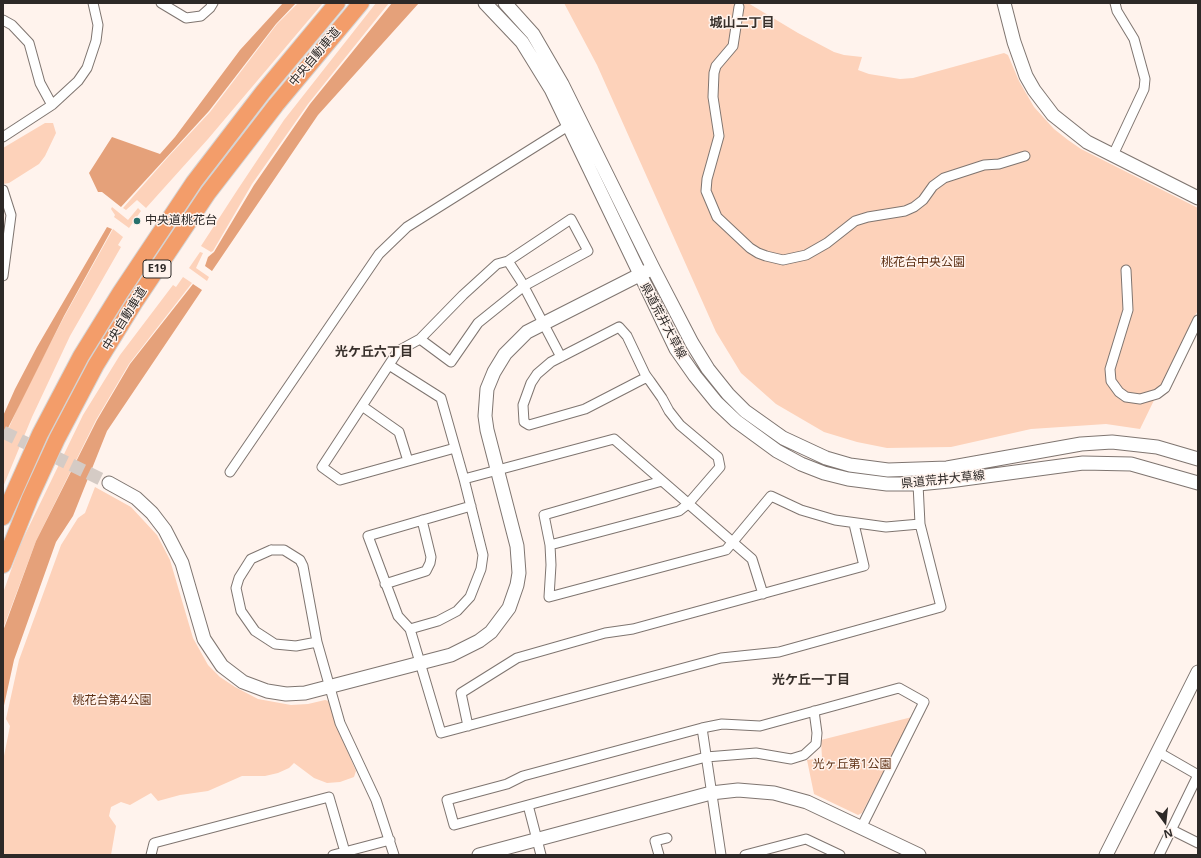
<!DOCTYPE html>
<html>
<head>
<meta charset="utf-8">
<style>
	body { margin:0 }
	#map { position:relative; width:1201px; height:858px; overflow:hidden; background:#fff3ed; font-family:"Open Sans",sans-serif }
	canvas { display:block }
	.frame { position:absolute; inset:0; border:4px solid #2d2927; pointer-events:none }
	.north { position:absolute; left:1145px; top:802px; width:40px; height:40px; -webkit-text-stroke:3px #fff3ed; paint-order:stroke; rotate:165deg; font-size:11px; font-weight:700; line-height:16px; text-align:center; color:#2d2927 }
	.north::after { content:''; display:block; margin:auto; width:14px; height:18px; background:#2d2927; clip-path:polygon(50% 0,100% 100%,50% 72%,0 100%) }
</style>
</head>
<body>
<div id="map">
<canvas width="1201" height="858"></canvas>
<div class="frame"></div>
<div class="north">N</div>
</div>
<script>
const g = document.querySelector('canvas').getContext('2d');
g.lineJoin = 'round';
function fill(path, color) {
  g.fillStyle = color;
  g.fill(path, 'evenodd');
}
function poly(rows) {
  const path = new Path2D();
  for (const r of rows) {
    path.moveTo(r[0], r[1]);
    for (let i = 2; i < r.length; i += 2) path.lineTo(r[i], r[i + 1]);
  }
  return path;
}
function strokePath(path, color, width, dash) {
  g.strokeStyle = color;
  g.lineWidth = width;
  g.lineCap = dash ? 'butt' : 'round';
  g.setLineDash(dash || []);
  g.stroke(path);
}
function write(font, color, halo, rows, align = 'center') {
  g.font = font + ' "Open Sans","Noto Sans JP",sans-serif';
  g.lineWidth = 3;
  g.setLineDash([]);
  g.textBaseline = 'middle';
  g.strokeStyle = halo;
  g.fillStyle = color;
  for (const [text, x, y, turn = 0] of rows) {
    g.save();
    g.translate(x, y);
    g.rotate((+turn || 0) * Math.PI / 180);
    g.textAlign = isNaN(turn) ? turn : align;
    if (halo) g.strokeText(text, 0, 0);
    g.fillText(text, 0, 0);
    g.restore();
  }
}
fill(poly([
	[298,3,323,3,208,139,146,208,137,200,126,210,123,208,168,157,210,112,277,24],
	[376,3,389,3,308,104,252,184,213,251,211,252,201,246,238,189,284,120],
	[564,3,748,3,798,33,834,52,844,55,862,57,858,70,869,74,900,79,913,78,1004,53,1008,55,1019,81,1034,107,1054,129,1068,140,1081,149,1198,208,1198,310,1140,429,1106,424,1031,429,951,447,887,448,857,442,824,432,776,404,741,373,716,332,597,65],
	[45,123,53,123,56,133,45,156,39,164,9,183,3,184,3,148],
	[112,207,128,220,138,208,141,211,129,228,114,217,115,215,111,209],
	[113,229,123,237,118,245,121,247,70,336,32,417,3,487,3,441,24,394,64,317],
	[200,252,203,253,196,268,209,277,207,281,189,268],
	[183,277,192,283,129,364,96,420,36,541,3,629,3,593,20,545,83,415,120,355,173,285,176,287],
	[95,487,131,507,157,535,170,560,193,638,208,665,220,677,235,687,258,699,291,705,308,704,325,700,329,701,336,725,356,771,354,777,340,782,327,783,314,778,294,763,289,768,278,773,265,776,242,776,208,791,180,795,158,801,151,793,130,805,121,802,111,807,109,816,116,826,111,855,3,855,3,761,10,726,6,719,19,660,61,545,78,518,85,513],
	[912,717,862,813,858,815,814,794,807,760,822,758,821,740]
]), '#fdd2ba');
fill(poly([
	[283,3,296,3,276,24,209,111,121,207,102,192,98,192,89,173,112,137,160,154,175,137,240,50],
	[392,3,419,3,318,115,212,271,205,266,208,257,214,252,254,185,310,104],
	[107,227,112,229,64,316,3,438,3,416,15,389,37,347],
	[193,284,202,290,107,431,73,516,56,542,14,660,3,710,3,631,36,541,97,420,130,364]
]), '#e5a17a');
strokePath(poly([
	[3,432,109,483]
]), '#d5cbc5', 13, [13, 6]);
const street = poly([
	[161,3,186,18,201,16,210,8,213,3],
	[739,7,733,46,716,66,714,73,713,97,719,136,707,179,706,191,717,217,750,248,758,253,766,256,783,260,806,255,827,243,855,221,868,217,905,211,914,207,923,200,933,186,944,178,984,165,999,164,1025,156],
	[3,20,12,25,29,43,40,83,52,105],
	[3,137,52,105,78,81,87,68,96,41,98,25,93,3],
	[1113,155,1144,89,1145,79,1134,39,1117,11,1115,3],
	[3,190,11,215,3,276],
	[508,261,521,281,561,357],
	[1126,270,1128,310,1110,369,1111,381,1119,392,1126,397,1140,399,1157,394,1165,388,1198,320],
	[420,339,451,362,478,323,524,286,588,251,571,219,508,261,497,264,463,295,420,339,398,351,322,467,340,480,455,448],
	[389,365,441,398,464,479,483,555,481,569,470,597,457,611,438,621,410,629],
	[362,406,399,432,408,461],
	[230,472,379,254,407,227,568,126],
	[464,479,614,439,752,559,763,594],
	[662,481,544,515,550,545,551,565,549,597,726,550,771,496,801,510,835,520,886,527,920,524],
	[471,506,368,536,398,616,410,629,441,733,721,658,779,652,941,607,920,524,918,484],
	[550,545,679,511,688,504,720,467,718,457,680,425,669,411,662,398,650,381,647,377,645,374,627,336,619,327,551,362,537,374,531,383,523,405,524,422,529,425,585,409,647,377],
	[271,550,284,550,300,560,303,566,317,642,296,646,275,644,255,631,241,611,236,588,239,578,251,559,271,550],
	[385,584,426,571,430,563,431,557,422,520],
	[317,642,340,723,376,800,394,855],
	[814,711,817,733,816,744,804,755,791,759,756,753,706,757,454,825,447,800,507,784,523,776,702,728,722,724,760,726,899,688,924,702,862,826],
	[468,726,461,693,517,658,605,633,633,629,864,566,854,524],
	[702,728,721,855],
	[1158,752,1198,775],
	[528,805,541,855],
	[1172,830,1198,843],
	[151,855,154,843,329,797,345,852],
	[333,855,390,840],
	[659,855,655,841,667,838],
	[745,855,806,839,840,855],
	[1159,855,1198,775]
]);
const secondary = poly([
	[485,3,522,42,551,89,676,349,695,376,717,403,736,421,777,451,801,464,824,473,848,479,887,484,918,484,949,481,1083,463,1131,464,1198,483],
	[505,3,533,34,562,84,653,268,692,343,708,369,728,394,745,411,783,438,826,458,850,465,888,470,947,468,1081,444,1112,442,1157,447,1198,459],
	[1004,3,1014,42,1026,76,1034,90,1053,115,1087,142,1198,198],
	[109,483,136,498,152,513,165,530,182,563,204,639,222,666,243,682,267,691,286,694,305,693,451,655,479,641,491,632,509,608,517,585,519,573,517,546,487,430,485,416,487,389,494,372,505,354,527,332,653,268],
	[479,855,711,793,738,790,774,793,807,802,919,855],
	[1106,855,1198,672]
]);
const highway = poly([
	[3,517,40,434,81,356,120,293,194,182,263,92,337,3],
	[3,565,30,498,57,439,96,365,135,302,208,193,276,105,361,3]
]);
strokePath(street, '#7f7570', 11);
strokePath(secondary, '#7f7570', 15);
strokePath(highway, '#d5d4d4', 18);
strokePath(street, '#fff', 9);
strokePath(secondary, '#fff', 13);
strokePath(highway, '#f39d6a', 16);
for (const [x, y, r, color] of [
	[137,221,4,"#26706c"]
]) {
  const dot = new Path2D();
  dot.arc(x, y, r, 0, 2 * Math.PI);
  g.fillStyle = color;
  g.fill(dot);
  strokePath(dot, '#fff3ed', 1.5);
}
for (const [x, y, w] of [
	[157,269,28]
]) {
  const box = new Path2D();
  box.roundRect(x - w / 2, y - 9, w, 18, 3);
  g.fillStyle = '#fff3ed';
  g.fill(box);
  strokePath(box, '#2d2927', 1);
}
write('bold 11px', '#2d2927', null, [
	["E19",157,269]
]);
write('12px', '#2d2927', '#fff3ed', [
	["中央自動車道",315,57,-50],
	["中央自動車道",125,319,-58],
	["県道荒井大草線",663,321,62],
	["県道荒井大草線",943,480,-6]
]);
write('12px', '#2d2927', '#fff3ed', [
	["中央道桃花台",145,221]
], 'left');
write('12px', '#5e3115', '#fff3ed', [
	["桃花台中央公園",923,263],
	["桃花台第4公園",112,701],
	["光ヶ丘第1公園",852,765]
]);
write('bold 13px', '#38302b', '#fff3ed', [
	["城山二丁目",742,23],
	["光ケ丘六丁目",374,352],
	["光ケ丘一丁目",811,680]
]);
</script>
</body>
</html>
